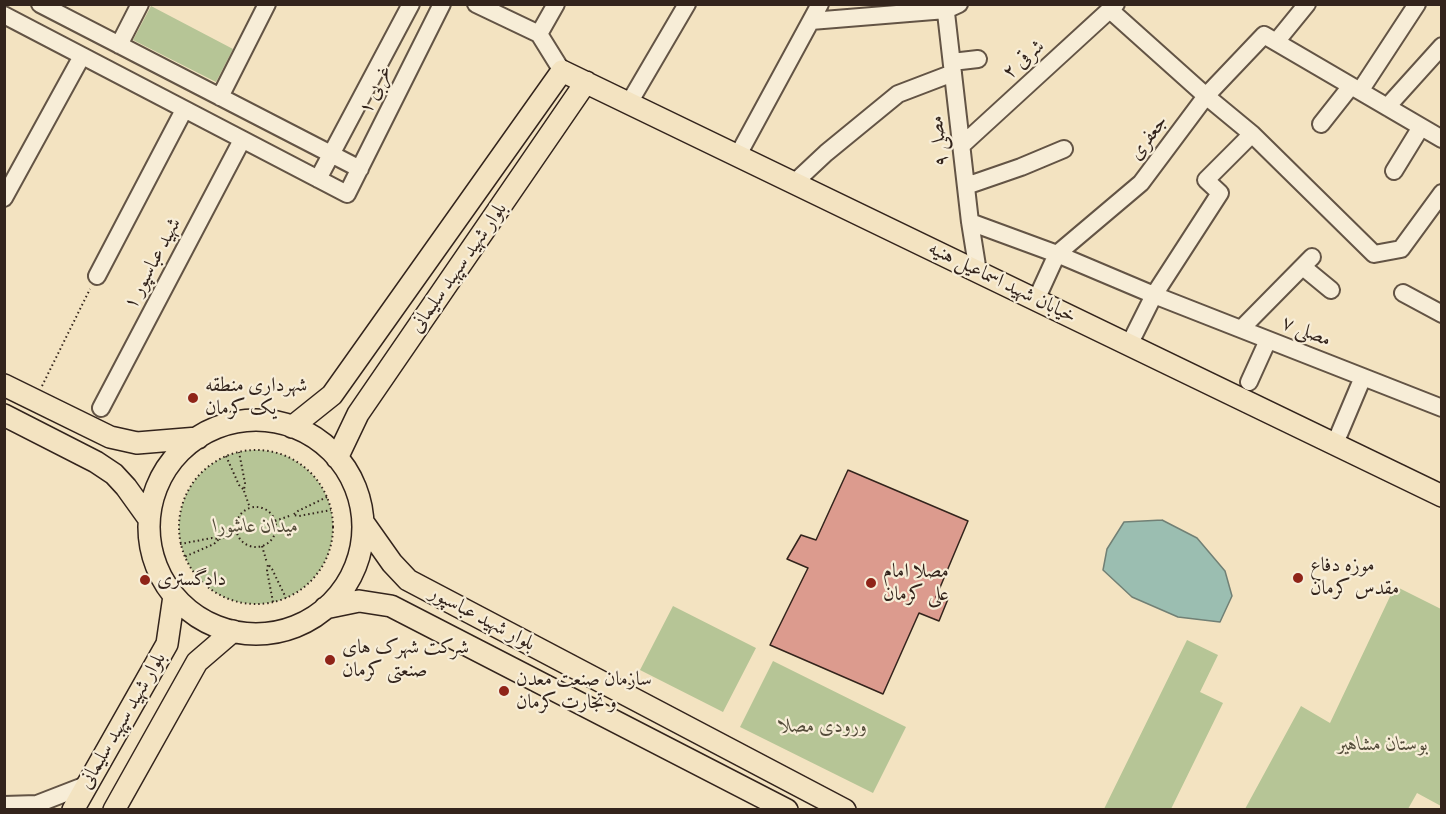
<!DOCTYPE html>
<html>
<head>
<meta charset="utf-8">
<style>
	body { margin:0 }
	#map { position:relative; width:1446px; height:814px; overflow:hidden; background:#f3e3c1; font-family:"Libre Bodoni",serif }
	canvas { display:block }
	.frame { position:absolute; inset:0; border:6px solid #33241c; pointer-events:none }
</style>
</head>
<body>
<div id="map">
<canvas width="1446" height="814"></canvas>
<div class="frame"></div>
</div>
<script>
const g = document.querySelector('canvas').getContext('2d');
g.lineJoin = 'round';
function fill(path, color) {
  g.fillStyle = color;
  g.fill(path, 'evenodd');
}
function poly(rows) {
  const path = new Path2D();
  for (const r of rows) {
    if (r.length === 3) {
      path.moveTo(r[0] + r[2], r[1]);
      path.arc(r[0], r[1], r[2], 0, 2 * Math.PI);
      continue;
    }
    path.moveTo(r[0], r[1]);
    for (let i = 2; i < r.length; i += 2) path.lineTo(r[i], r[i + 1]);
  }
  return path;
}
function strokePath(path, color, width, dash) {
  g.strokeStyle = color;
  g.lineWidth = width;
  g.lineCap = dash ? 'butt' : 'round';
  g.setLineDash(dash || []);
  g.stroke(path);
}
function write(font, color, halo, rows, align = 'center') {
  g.font = font + ' "Libre Bodoni",Amiri,serif';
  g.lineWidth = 4.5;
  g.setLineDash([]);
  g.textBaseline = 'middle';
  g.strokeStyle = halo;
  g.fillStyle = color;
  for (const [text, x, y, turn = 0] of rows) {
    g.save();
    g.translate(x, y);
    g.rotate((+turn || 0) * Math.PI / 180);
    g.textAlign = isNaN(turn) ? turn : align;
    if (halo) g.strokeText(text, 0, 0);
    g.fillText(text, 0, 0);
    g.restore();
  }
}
fill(poly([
	[151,6,233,49,216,82,133,40],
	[256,527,77],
	[1395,586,1441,609,1441,806,1417,793,1408,809,1245,809,1301,706,1330,723],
	[673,606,756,648,723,712,640,670],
	[1187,640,1218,655,1200,692,1223,703,1171,809,1104,809],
	[773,661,906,727,873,793,740,727]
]), '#b6c596');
const water = poly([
	[1162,520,1197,538,1225,571,1232,596,1220,622,1178,617,1132,597,1103,570,1107,549,1124,522,1162,520]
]);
fill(water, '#9bbeb1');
strokePath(water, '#718075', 1.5);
const building = poly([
	[848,470,968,521,936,597,948,599,939,621,919,613,883,694,770,645,808,568,787,559,801,535,816,540,848,470]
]);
fill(building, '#dc9b8e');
strokePath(building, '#33241c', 1.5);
const minor = poly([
	[40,4,360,169],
	[476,4,539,34,562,71],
	[945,4,970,222,978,272],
	[1110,10,1206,96,1252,134,1374,254,1401,249,1442,193],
	[4,15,347,194,442,4],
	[811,21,946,10,959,4],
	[539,34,556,4],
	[1276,42,1307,4],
	[119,45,140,4],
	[952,62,978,59],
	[1360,91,1417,4],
	[220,97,267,4],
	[629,103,687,4],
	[1387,107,1442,46],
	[1321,124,1351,86],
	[961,146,1116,4],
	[738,155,820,4],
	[1394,171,1421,127],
	[318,179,411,4],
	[794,183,826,153,898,94,953,73],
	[966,186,1021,167,1064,149],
	[4,198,82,56],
	[970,222,1057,254,1154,295,1442,408],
	[1303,267,1331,290],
	[97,276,184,110],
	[1403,293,1442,314],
	[1036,300,1057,254,1141,183,1206,96,1264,35,1442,139],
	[1241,329,1312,257],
	[1129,345,1154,295,1220,193,1206,180,1252,134],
	[1249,382,1268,340],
	[101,408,242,140],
	[1339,434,1363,377],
	[4,805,37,804,86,785]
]);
const major = poly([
	[4,385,110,437,137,443,198,438],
	[4,415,96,462,114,474,126,487,149,519],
	[256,527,107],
	[292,427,332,395,562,71,1442,496],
	[337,458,358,414,586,82],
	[363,522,392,563,408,580,845,810],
	[325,608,359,601,391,606,787,810],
	[73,810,167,644,174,596],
	[114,810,197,662,233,631]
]);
strokePath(minor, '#635445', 20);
strokePath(major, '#33241c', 24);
strokePath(poly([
	[42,386,90,289],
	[256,527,77],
	[226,456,239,485,244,490,245,483,239,452],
	[244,491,250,508],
	[327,497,298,511,293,515,299,516,331,510],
	[256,527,20],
	[275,521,292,515],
	[219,539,236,534],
	[180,544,212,538,219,539,214,544,184,557],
	[262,546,267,563],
	[273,602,267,571,268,564,272,569,286,598]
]), '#33241c', 2, [1.5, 3]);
strokePath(minor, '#f7edd7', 16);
strokePath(major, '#f3e3c1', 21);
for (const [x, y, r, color] of [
	[193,398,6,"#8f2418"],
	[1298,578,6,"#8f2418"],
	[145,580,6,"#8f2418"],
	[871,583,6,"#8f2418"],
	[330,660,6,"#8f2418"],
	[504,691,6,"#8f2418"]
]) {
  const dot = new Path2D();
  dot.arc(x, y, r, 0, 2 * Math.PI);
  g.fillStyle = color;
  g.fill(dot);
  strokePath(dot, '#f7edd7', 2);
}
write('20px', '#33241c', '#f7edd7', [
	["۲ شرقی",1024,60,-42],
	["۱ غربی",376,90,-64],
	["جعفری",1149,138,-53],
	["مصلی ۹",940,141,-97],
	["شهید عباسپور ۱",153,264,-62],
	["بلوار شهید سپهبد سلیمانی",459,268,-55],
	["خیابان شهید اسماعیل هنیه",1002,283,26],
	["مصلی ۷",1306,332,22],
	["بلوار شهید عباسپور",482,619,28],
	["بلوار شهید سپهبد سلیمانی",123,721,-60]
]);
write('20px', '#33241c', '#f7edd7', [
	["شهرداری منطقه",205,386],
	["یک کرمان",205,409],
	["موزه دفاع",1310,566],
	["مقدس کرمان",1310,589],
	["مصلا امام",883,572],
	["علی کرمان",883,595],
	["دادگستری",157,580],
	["شرکت شهرک های",342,648],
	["صنعتی کرمان",342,671],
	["سازمان صنعت معدن",516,680],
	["و تجارت کرمان",516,703]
], 'left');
write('italic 20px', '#544c3a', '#f7edd7', [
	["میدان عاشورا",256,527],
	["ورودی مصلا",823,727],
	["بوستان مشاهیر",1383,745]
]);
</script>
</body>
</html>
